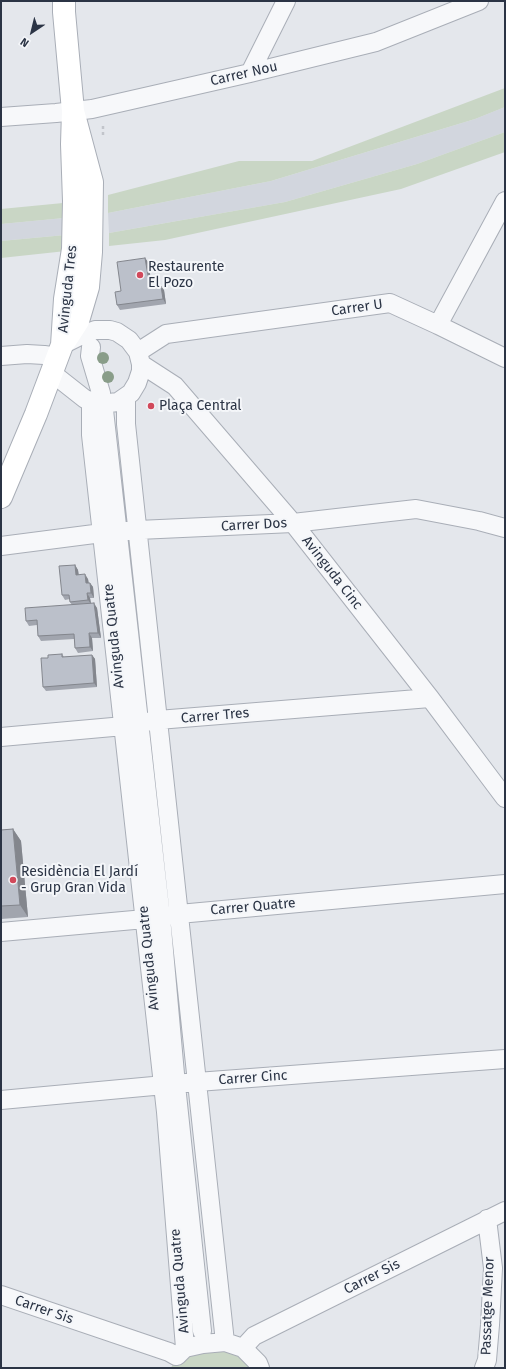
<!DOCTYPE html>
<html>
<head>
<meta charset="utf-8">
<style>
	body { margin:0 }
	#map { position:relative; width:506px; height:1369px; overflow:hidden; background:#e4e7ec; font-family:"Fira Sans",sans-serif }
	canvas { display:block }
	.frame { position:absolute; inset:0; border:2px solid #2b3445; pointer-events:none }
	.north { position:absolute; left:12px; top:12px; width:40px; height:40px; -webkit-text-stroke:3px #f4f6f9; paint-order:stroke; rotate:215deg; font-size:11px; font-weight:700; line-height:16px; text-align:center; color:#2b3445 }
	.north::after { content:''; display:block; margin:auto; width:14px; height:18px; background:#2b3445; clip-path:polygon(50% 0,100% 100%,50% 72%,0 100%) }
</style>
</head>
<body>
<div id="map">
<canvas width="506" height="1369"></canvas>
<div class="frame"></div>
<div class="north">N</div>
</div>
<script>
const g = document.querySelector('canvas').getContext('2d');
g.lineJoin = 'round';
function fill(path, color) {
  g.fillStyle = color;
  g.fill(path, 'evenodd');
}
function poly(rows) {
  const path = new Path2D();
  for (const r of rows) {
    path.moveTo(r[0], r[1]);
    for (let i = 2; i < r.length; i += 2) path.lineTo(r[i], r[i + 1]);
  }
  return path;
}
function strokePath(path, color, width, dash) {
  g.strokeStyle = color;
  g.lineWidth = width;
  g.lineCap = dash ? 'butt' : 'round';
  g.setLineDash(dash || []);
  g.stroke(path);
}
function write(font, color, halo, rows, align = 'center') {
  g.font = font + ' "Fira Sans",sans-serif';
  g.lineWidth = 4;
  g.setLineDash([]);
  g.textBaseline = 'middle';
  g.strokeStyle = halo;
  g.fillStyle = color;
  for (const [text, x, y, turn = 0] of rows) {
    g.save();
    g.translate(x, y);
    g.rotate((+turn || 0) * Math.PI / 180);
    g.textAlign = isNaN(turn) ? turn : align;
    if (halo) g.strokeText(text, 0, 0);
    g.fillText(text, 0, 0);
    g.restore();
  }
}
fill(poly([
	[505,107,505,132,417,164,285,202,109,233,108,213,271,181,475,119],
	[64,218,65,235,1,241,1,224]
]), '#d2d6de');
fill(poly([
	[505,88,505,107,475,119,271,181,108,213,108,195,239,161,312,161],
	[505,132,505,152,401,189,165,240,109,246,109,233,285,202,417,164],
	[63,203,64,218,1,224,1,209],
	[65,235,66,251,1,258,1,241],
	[225,1342,260,1368,171,1368,176,1356]
]), '#c9d6c5');
const street = poly([
	[250,73,286,1],
	[1,117,56,113,92,109,250,73,376,42,479,1],
	[438,325,505,358],
	[91,347,90,356,101,393],
	[138,352,166,334,390,303,438,325,505,201],
	[1,356,27,354,44,355,58,357],
	[141,364,175,386,293,523,430,698,505,798],
	[52,373,85,399,100,404,118,402,131,393,137,383,141,371,141,364,138,352,129,340,117,332,110,330,95,330,80,336,62,345],
	[126,397,126,424,225,1342],
	[91,402,91,435,166,1112,185,1348],
	[104,410,161,917,176,1085,202,1331],
	[1,546,102,533,138,530,293,523,416,509,479,521,505,528],
	[1,737,124,726,158,720,430,698],
	[1,932,145,919,179,914,505,884],
	[1,1100,197,1082,505,1059],
	[1,1295,169,1352,176,1356],
	[243,1348,254,1336,505,1211],
	[177,1356,185,1348,203,1344,225,1342,243,1348,258,1363,260,1368],
	[484,1368,487,1360,490,1325,493,1268,487,1219]
]);
const secondary = poly([
	[64,1,64,12,73,111,92,182,91,252,88,287,78,321,65,341],
	[1,497,36,414,62,345,65,299,73,249,74,201,72,144,73,111]
]);
strokePath(street, '#a9aeb7', 20);
strokePath(secondary, '#a9aeb7', 24);
strokePath(poly([
	[103,126,103,137]
]), '#c2c5cb', 2.5, [3, 3]);
strokePath(street, '#f7f8fa', 18);
strokePath(secondary, '#fff', 22);
g.fillStyle = '#899d89';
for (const [x, y] of [
	[103,358],
	[108,377]
]) {
  g.beginPath();
  g.arc(x, y, 6, 0, 2 * Math.PI);
  g.fill();
}
fill(poly([
	[145,258,148,262,152,287,164,290,166,304,120,310,117,305,121,291],
	[75,565,78,570,79,575,88,579,89,583,90,583,93,587,94,598,90,598,91,603,97,608,101,638,92,638,93,651,78,653,75,648,74,639,41,641,38,636,37,625,29,626,26,621,72,605,70,602,70,599,65,600,62,595],
	[62,654,64,657,92,655,95,659,97,687,46,691,43,687,48,658],
	[13,829,21,841,28,917,1,919,1,830]
]), '#a1a5ae');
fill(poly([
	[145,258,148,262,153,292,150,287],
	[161,286,164,290,166,304,163,299],
	[75,565,78,570,79,580,76,575],
	[85,574,88,579,89,588,86,583],
	[90,583,93,587,94,598,91,593],
	[87,593,90,598,91,604,88,600],
	[94,603,97,608,101,638,98,633],
	[89,633,92,638,93,651,90,647],
	[92,655,95,659,97,687,94,683],
	[13,829,21,841,28,917,20,905]
]), '#83868d');
const building = poly([
	[145,258,150,287,161,286,163,299,117,305,115,292,121,291,117,262,145,258],
	[75,565,76,575,85,574,86,583,90,583,91,593,87,593,88,600,70,602,69,595,62,595,59,566,75,565],
	[94,603,98,633,89,633,90,647,75,648,74,634,38,636,37,620,26,621,25,608,94,603],
	[62,654,62,657,92,655,94,683,43,687,41,658,48,658,48,655,62,654],
	[13,829,20,905,1,906,1,830,13,829]
]);
fill(building, '#bbc0ca');
strokePath(building, '#83868d', 1);
for (const [x, y, r, color] of [
	[140,275,4,"#d1495b"],
	[151,406,4,"#d1495b"],
	[13,880,4,"#d1495b"]
]) {
  const dot = new Path2D();
  dot.arc(x, y, r, 0, 2 * Math.PI);
  g.fillStyle = color;
  g.fill(dot);
  strokePath(dot, '#f4f6f9', 1.5);
}
write('14px', '#2b3445', '#f4f6f9', [
	["Carrer Nou",244,74,-13],
	["Avinguda Tres",68,289,-84],
	["Carrer U",357,308,-8],
	["Carrer Dos",254,525,-3],
	["Avinguda Cinc",332,573,52],
	["Avinguda Quatre",114,636,-96],
	["Carrer Tres",215,716,-5],
	["Carrer Quatre",253,907,-5],
	["Avinguda Quatre",149,958,-96],
	["Carrer Cinc",253,1078,-4],
	["Carrer Sis",372,1277,-27],
	["Avinguda Quatre",180,1281,-95],
	["Passatge Menor",488,1306,-88],
	["Carrer Sis",44,1310,19]
]);
write('14px', '#2b3445', '#f4f6f9', [
	["Restaurente",148,267],
	["El Pozo",148,283],
	["Plaça Central",159,406],
	["Residència El Jardí",21,872],
	["- Grup Gran Vida",21,888]
], 'left');
</script>
</body>
</html>
